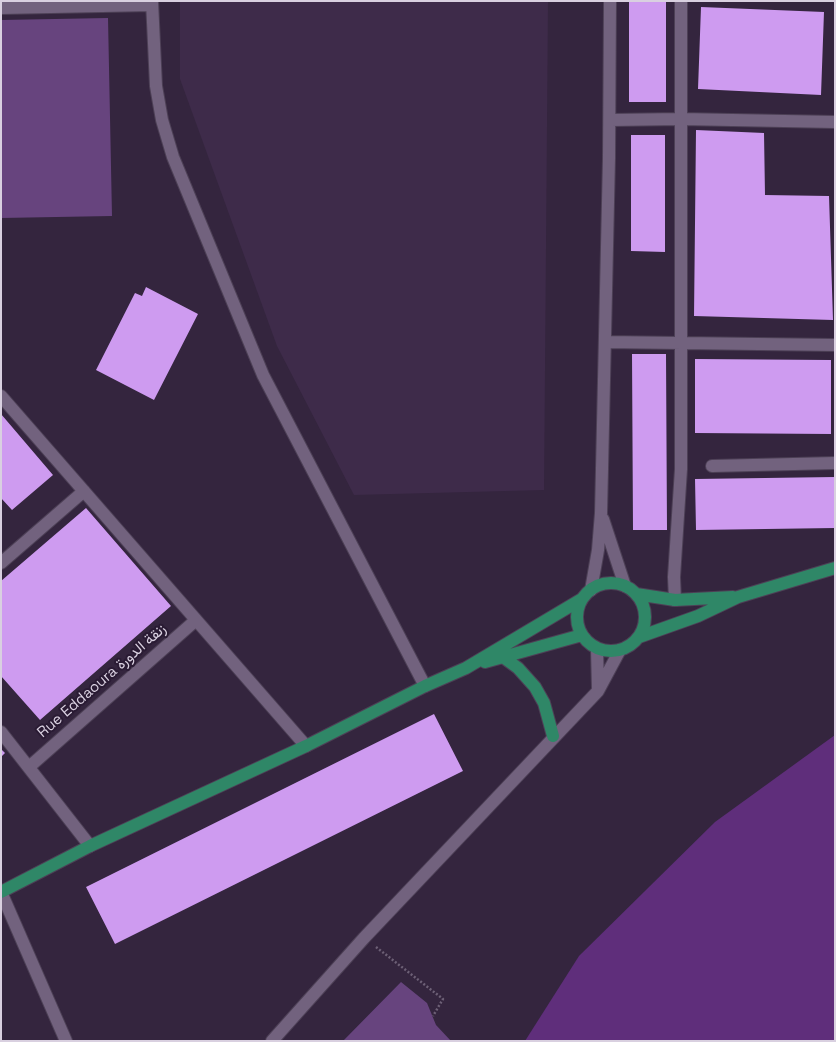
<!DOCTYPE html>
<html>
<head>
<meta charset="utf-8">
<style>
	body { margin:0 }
	#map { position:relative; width:836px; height:1042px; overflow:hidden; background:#34253e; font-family:"Space Grotesk",sans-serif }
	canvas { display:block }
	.frame { position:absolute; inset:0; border:2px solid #d9d0e0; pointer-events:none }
</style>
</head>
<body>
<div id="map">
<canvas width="836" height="1042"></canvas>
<div class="frame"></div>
</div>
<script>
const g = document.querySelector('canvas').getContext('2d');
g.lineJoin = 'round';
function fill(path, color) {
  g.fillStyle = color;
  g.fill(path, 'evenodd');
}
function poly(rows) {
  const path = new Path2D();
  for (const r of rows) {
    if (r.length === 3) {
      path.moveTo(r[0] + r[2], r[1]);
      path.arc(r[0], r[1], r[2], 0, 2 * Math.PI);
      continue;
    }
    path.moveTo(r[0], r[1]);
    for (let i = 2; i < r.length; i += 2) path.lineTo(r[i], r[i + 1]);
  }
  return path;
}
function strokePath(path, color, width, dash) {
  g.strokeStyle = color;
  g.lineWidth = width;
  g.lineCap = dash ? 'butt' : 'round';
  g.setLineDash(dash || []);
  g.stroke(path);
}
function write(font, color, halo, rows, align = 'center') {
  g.font = font + ' "Space Grotesk",Vazirmatn,sans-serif';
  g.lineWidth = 4;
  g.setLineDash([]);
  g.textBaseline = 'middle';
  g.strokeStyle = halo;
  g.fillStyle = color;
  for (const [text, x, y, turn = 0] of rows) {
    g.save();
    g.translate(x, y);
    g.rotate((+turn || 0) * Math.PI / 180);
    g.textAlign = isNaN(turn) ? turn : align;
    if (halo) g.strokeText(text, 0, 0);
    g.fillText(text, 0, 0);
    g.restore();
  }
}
fill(poly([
	[180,1,548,1,544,490,354,495,277,346,180,79]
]), '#3e2b4a');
fill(poly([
	[108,18,112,216,1,218,1,20],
	[401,982,427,1003,436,1025,451,1041,343,1041]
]), '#67447e');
fill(poly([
	[835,735,835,1041,525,1041,579,956,715,822]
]), '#5f2e7b');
fill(poly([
	[629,1,666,1,666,102,629,102],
	[701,7,824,12,821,95,698,89],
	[696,130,764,133,765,195,829,196,833,320,694,316],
	[631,135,665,135,665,252,631,251],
	[146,287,198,314,154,400,96,370,135,293,142,296],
	[632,354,666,354,667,530,633,530],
	[695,359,831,360,831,434,695,433],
	[1,414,53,475,12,510,1,498],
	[835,477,835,528,696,530,695,479],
	[86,508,171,606,40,720,1,676,1,581],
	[434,714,463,771,115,944,86,887],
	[1,749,5,753,1,757]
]), '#ce9bf0');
const minor = poly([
	[152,1,156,86,162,120,173,157,263,375,425,686],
	[1,8,152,5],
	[610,120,681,119,835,122],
	[605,342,835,345],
	[1,396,306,746],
	[712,466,835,463],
	[603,519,625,586],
	[1,563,84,491],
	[591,590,598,550,601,513,609,158,610,1],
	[675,600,674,577,681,469,681,1],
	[597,649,598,689],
	[1,732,90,846],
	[29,767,196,620],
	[1,892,66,1041],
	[272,1041,364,938,598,691,620,650]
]);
const major = poly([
	[611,617,34],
	[636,594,675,600,733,597],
	[639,637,698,616,738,597,835,568],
	[503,657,518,668,535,687,544,703,553,736],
	[485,662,582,635],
	[1,892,90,846,306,746,425,686,466,668,582,599]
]);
strokePath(minor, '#4d4056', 14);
strokePath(major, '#4d4056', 14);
strokePath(poly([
	[376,947,443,999,433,1016]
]), '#6d6076', 2.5, [2, 2]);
strokePath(minor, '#72627e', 12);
strokePath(major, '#2f8767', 12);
write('15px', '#d9d0e0', '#2a1b34', [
	["Rue Eddaoura زنقة الدورة",102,681,-41]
]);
</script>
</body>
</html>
